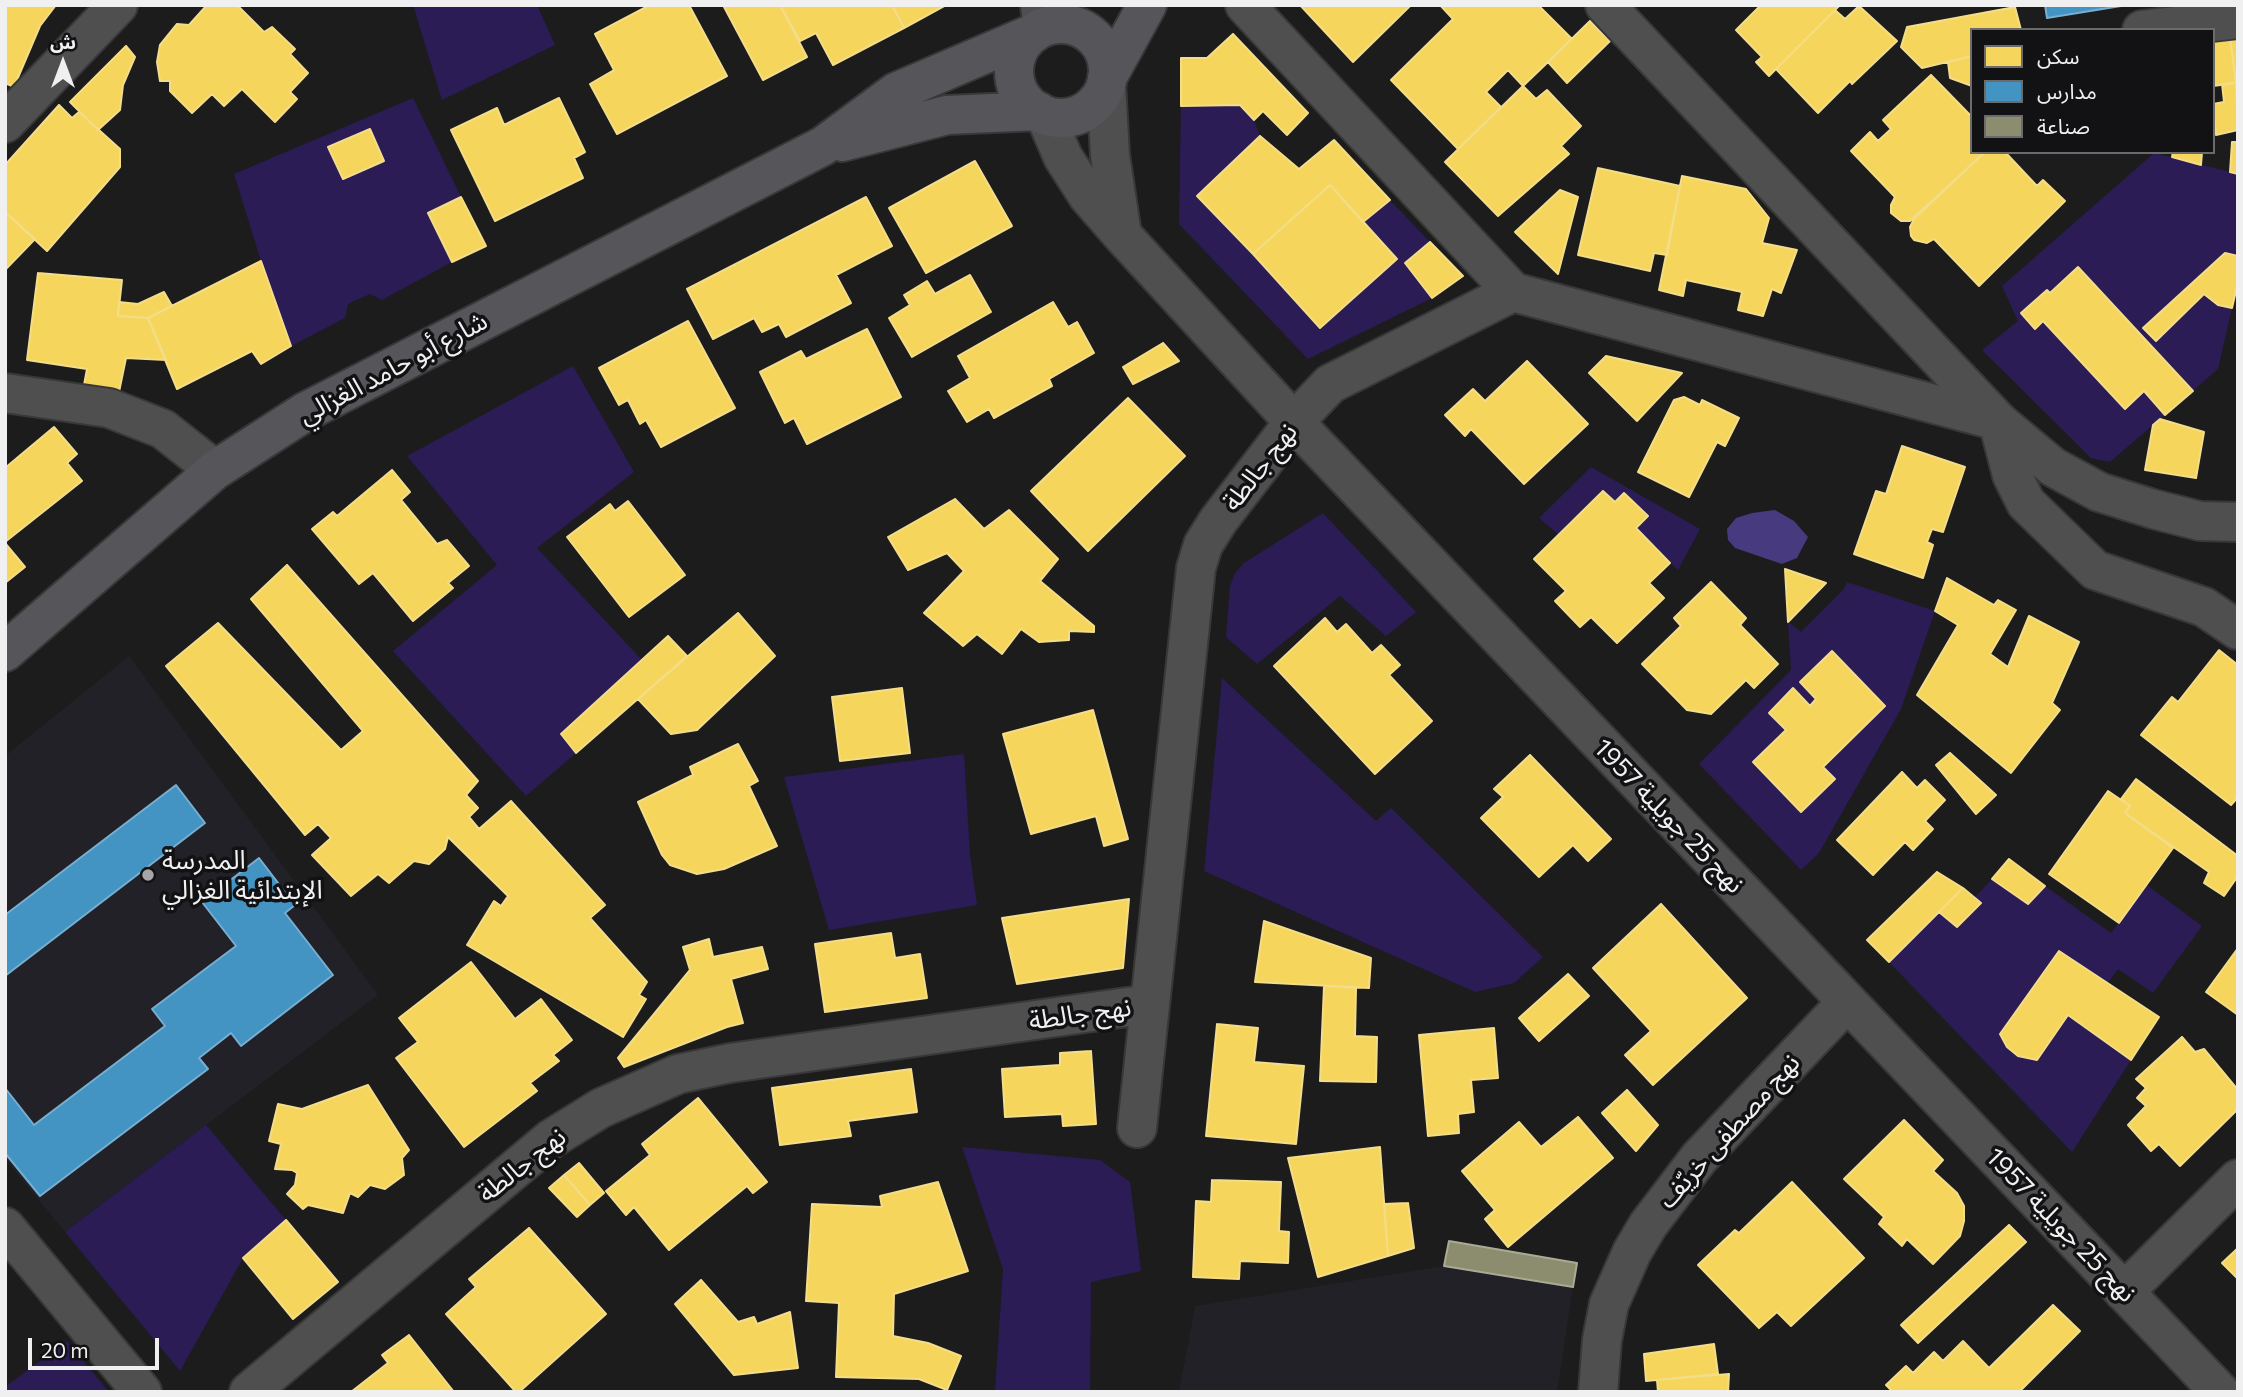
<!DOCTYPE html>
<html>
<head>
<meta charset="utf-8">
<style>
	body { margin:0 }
	#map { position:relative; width:2243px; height:1397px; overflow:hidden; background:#1c1c1c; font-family:Commissioner,"Noto Sans Arabic",sans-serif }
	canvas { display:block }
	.frame { position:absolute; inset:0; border:7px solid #f0f0f1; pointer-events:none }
	.legend { position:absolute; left:1970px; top:28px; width:245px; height:126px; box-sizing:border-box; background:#121214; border:2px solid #6b6b6c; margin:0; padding:9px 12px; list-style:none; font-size:21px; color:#f0f0f1 }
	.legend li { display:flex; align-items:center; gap:14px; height:35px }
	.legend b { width:35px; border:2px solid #6b6b6c }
	.north { position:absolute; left:28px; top:28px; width:70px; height:70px; -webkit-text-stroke:5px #121214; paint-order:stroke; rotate:0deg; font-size:19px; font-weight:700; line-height:28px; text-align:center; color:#f0f0f1 }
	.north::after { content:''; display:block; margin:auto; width:24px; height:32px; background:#f0f0f1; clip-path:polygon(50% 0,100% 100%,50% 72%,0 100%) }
	.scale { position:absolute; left:28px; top:1338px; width:131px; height:32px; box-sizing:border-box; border:4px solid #f0f0f1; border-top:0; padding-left:9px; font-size:21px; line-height:24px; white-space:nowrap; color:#f0f0f1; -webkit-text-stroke:5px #121214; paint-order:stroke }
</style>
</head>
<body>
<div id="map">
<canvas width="2243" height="1397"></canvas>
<div class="frame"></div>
<ul class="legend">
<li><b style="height:19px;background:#f6d55c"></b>سكن</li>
<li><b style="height:19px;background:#4393c3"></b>مدارس</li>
<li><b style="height:19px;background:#8c8c6e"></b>صناعة</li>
</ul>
<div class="north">ش</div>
<div class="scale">20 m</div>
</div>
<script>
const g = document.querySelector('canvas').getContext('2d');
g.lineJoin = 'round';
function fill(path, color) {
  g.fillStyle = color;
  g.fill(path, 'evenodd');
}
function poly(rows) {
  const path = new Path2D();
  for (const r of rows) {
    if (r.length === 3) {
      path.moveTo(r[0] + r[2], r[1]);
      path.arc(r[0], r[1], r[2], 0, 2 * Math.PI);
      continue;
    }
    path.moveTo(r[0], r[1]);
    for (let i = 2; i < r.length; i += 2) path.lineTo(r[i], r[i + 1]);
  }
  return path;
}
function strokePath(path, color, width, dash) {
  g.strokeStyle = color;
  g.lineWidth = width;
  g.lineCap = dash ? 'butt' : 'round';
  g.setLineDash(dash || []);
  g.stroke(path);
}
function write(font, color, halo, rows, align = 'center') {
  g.font = font + ' Commissioner,"Noto Sans Arabic",sans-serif';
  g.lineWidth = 7;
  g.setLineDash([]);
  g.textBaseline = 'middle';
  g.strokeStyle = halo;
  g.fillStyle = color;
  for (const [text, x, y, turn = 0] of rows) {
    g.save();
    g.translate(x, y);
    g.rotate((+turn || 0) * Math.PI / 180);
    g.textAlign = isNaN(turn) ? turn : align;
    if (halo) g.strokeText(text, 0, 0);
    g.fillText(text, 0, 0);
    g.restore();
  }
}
fill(poly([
	[129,656,378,995,65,1232,5,1159,5,756],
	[1444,1266,1573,1287,1557,1392,1179,1392,1195,1306]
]), '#212127');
fill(poly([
	[413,5,537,5,555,45,442,100],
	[413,98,461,197,428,214,452,262,382,300,370,294,348,304,345,318,291,346,261,261,234,174],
	[1240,105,1254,120,1260,136,1197,196,1253,254,1320,328,1397,260,1363,222,1390,200,1430,242,1405,263,1432,298,1308,359,1179,224,1181,106],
	[2154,153,2238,174,2238,282,2218,369,2110,462,2091,458,1982,350,2018,321,2002,286],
	[573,366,634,472,537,548,642,660,561,733,576,753,526,796,393,651,497,565,407,456],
	[1591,467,1700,529,1678,570,1636,528,1647,516,1625,493,1615,502,1603,491,1558,534,1539,518],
	[1323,513,1416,612,1386,636,1340,596,1257,664,1226,637,1230,586,1235,573,1244,563],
	[1847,582,1935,611,1901,709,1819,853,1801,870,1699,764,1791,670,1788,622,1801,632,1844,589],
	[1222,678,1376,821,1391,808,1543,957,1514,983,1475,992,1204,871],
	[964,754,970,856,977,905,829,930,784,777],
	[1992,879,2028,904,2045,886,2111,933,2147,885,2202,926,2153,993,2118,969,2108,983,2000,1034,2007,1047,2018,1056,2037,1060,2068,1015,2131,1060,2072,1152,1889,962,1939,912,1957,927,1974,898],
	[206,1125,286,1220,243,1258,180,1371,65,1232],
	[962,1147,1100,1160,1130,1182,1141,1271,1091,1282,1090,1392,995,1392,1003,1269],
	[67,1341,109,1392,5,1392,5,1387]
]), '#2b1c56');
fill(poly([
	[1775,510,1794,521,1808,537,1797,558,1782,564,1735,548,1728,540,1727,529,1736,518,1752,513]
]), '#483a7f');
const homes = poly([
	[5,5,56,5,40,26,14,87,5,83,5,5],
	[207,5,237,5,264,32,272,27,295,49,290,54,308,73,290,92,297,99,275,122,242,89,224,106,212,94,192,113,170,91,170,81,160,81,157,62,160,45,177,24,189,25,207,5],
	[650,5,689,5,727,76,617,134,590,84,614,70,595,34,650,5],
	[723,5,780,5,807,57,763,80,723,5],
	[780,5,892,5,904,28,833,65,816,33,800,41,780,5],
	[892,5,946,5,904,28,892,5],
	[1300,5,1411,5,1353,62,1300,5],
	[1440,5,1538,5,1572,39,1523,86,1508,70,1486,92,1501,107,1458,149,1391,80,1453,19,1440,5],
	[1761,5,1840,5,1769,76,1756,62,1762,57,1736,30,1761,5],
	[1859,6,1897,41,1852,84,1850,81,1818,113,1776,69,1835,10,1845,19,1859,6],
	[2015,7,2021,30,1972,30,1972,56,1922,68,1901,47,1907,27,2015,7],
	[1590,21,1610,41,1567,83,1548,62,1590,21],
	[2229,30,2236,83,2213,86,2213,32,2229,30],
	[2229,30,2238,30,2238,116,2236,83,2229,30],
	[1233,34,1308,113,1287,135,1263,111,1254,120,1240,105,1181,106,1181,58,1207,58,1233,34],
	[126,46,135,57,123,85,120,110,98,130,70,102,126,46],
	[1972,56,1972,86,1950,78,1948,62,1972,56],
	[1931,75,1972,117,1972,152,1985,152,1910,221,1901,221,1891,213,1891,205,1895,197,1851,151,1870,132,1878,141,1891,129,1883,120,1931,75],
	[2236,83,2238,130,2216,135,2213,104,2224,102,2222,84,2236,83],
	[1523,86,1536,99,1547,90,1581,126,1561,146,1569,154,1498,216,1445,162,1523,86],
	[559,98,585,152,574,158,583,178,495,221,451,130,497,108,504,125,559,98],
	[59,105,72,118,79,112,120,149,120,167,47,251,5,212,5,165,59,105],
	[370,129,384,161,343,179,328,147,370,129],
	[1260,136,1299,169,1334,140,1390,200,1363,222,1330,185,1253,254,1197,196,1260,136],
	[2232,142,2238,142,2238,174,2230,172,2232,142],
	[1985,152,2005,152,2037,186,2043,180,2065,201,1979,286,1934,239,1927,243,1914,240,1911,236,1910,227,1914,219,1985,152],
	[2173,152,2202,152,2201,165,2172,157,2173,152],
	[975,161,1012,226,926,273,889,208,975,161],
	[1598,168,1680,186,1667,255,1654,253,1650,271,1578,255,1598,168],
	[1682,176,1746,189,1769,218,1762,243,1797,250,1781,293,1772,289,1763,316,1738,310,1742,292,1686,280,1683,296,1659,290,1682,176],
	[1330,185,1397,259,1320,328,1253,254,1330,185],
	[1560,190,1578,197,1558,274,1515,232,1560,190],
	[461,197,486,246,452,262,428,213,461,197],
	[866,197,892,246,836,275,851,303,786,337,779,324,762,332,754,318,713,339,687,289,866,197],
	[5,212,35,239,5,270,5,212],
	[1430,242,1463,276,1432,298,1405,263,1430,242],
	[2225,253,2238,256,2238,282,2232,308,2218,305,2204,294,2156,341,2143,328,2225,253],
	[261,261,291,346,261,364,252,351,177,389,148,318,261,261],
	[2078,267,2193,391,2165,415,2144,391,2125,409,2043,321,2035,329,2021,313,2047,290,2050,293,2078,267],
	[38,273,122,280,118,316,148,318,166,360,126,358,119,392,84,385,87,369,27,360,38,273],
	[970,275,991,312,912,357,889,318,910,305,904,295,927,281,935,294,970,275],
	[164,292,172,306,148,318,118,316,119,302,138,304,164,292],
	[1053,302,1068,327,1077,322,1094,353,1049,379,1052,386,994,418,989,409,967,422,948,391,970,378,958,356,1053,302],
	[688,321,735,408,661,447,646,420,640,424,628,400,619,405,599,368,688,321],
	[867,329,901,397,807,444,794,418,785,423,760,372,801,351,806,359,867,329],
	[1163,343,1179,361,1133,384,1123,367,1163,343],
	[1606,356,1682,373,1637,421,1589,373,1606,356],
	[1527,361,1588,424,1524,484,1471,429,1465,436,1445,415,1473,389,1485,401,1527,361],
	[1684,397,1700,405,1702,400,1739,418,1725,446,1717,442,1689,497,1638,472,1674,400,1684,397],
	[1128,398,1185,456,1088,551,1031,491,1128,398],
	[2160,419,2204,432,2196,478,2145,470,2153,425,2160,419],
	[54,427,77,454,67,463,82,481,5,542,5,468,54,427],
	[1902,446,1965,467,1943,532,1932,529,1927,542,1933,545,1923,578,1854,554,1876,491,1886,494,1902,446],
	[392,470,410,492,401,500,437,544,447,540,469,566,448,583,453,588,413,621,373,573,359,584,312,529,333,512,337,516,392,470],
	[1603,491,1615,502,1624,493,1648,516,1636,528,1670,563,1649,583,1664,598,1617,643,1591,617,1580,627,1555,601,1566,591,1534,559,1603,491],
	[955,499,984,529,1009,510,1058,559,1040,581,1094,626,1094,632,1069,631,1069,640,1039,642,1021,629,1002,654,977,634,963,646,924,613,964,571,947,553,908,570,888,537,955,499],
	[628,501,685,575,629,617,567,537,610,504,615,511,628,501],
	[5,543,25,567,5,583,5,543],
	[287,565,478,781,466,795,478,808,469,817,479,829,511,801,605,905,590,918,647,982,639,995,646,999,623,1037,467,945,494,901,501,906,508,896,448,837,445,849,429,864,414,861,389,883,378,874,351,896,312,855,331,838,318,824,305,835,166,666,218,623,341,750,363,731,251,599,287,565],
	[1785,569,1826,583,1788,622,1785,569],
	[1947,578,1994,605,1998,600,2016,610,1990,654,2008,667,2029,616,2079,642,2052,703,2060,710,2011,773,1917,695,1958,625,1935,611,1947,578],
	[1711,582,1746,618,1740,625,1778,664,1754,688,1746,680,1711,714,1687,710,1642,664,1681,626,1674,618,1711,582],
	[738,613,775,656,697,730,671,734,638,699,738,613],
	[1325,618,1337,632,1346,624,1372,653,1381,645,1400,665,1389,675,1432,721,1375,774,1274,666,1325,618],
	[668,636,687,656,576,753,561,734,668,636],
	[2219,650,2238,665,2238,797,2231,805,2141,735,2172,697,2178,702,2219,650],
	[1832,651,1885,706,1823,767,1835,779,1801,812,1753,762,1786,730,1769,713,1793,688,1810,706,1816,699,1800,682,1832,651],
	[902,688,910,753,840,761,832,697,902,688],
	[1093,710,1128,839,1104,846,1096,816,1031,834,1003,734,1093,710],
	[738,744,758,781,749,786,777,846,724,869,697,874,670,865,662,855,638,802,693,775,690,767,738,744],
	[1950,753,1996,795,1976,814,1936,765,1950,753],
	[1530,755,1611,839,1588,861,1573,845,1539,877,1481,818,1503,797,1494,789,1530,755],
	[1902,772,1917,788,1925,780,1945,800,1925,821,1933,829,1913,850,1905,842,1873,875,1837,840,1902,772],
	[2136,779,2238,856,2238,876,2224,896,2204,883,2209,872,2125,813,2130,806,2121,799,2136,779],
	[2108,791,2130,806,2125,813,2173,848,2119,923,2049,874,2108,791],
	[2009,859,2045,886,2028,904,1992,879,2009,859],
	[1937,872,1963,888,1889,962,1867,940,1937,872],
	[1963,888,1981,903,1957,927,1939,912,1963,888],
	[1129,899,1123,968,1017,984,1002,918,1129,899],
	[1661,904,1747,998,1653,1085,1625,1055,1651,1031,1593,968,1661,904],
	[1264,921,1371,958,1369,988,1255,982,1264,921],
	[891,933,895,958,920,954,927,998,825,1012,815,944,891,933],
	[709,939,713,957,762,947,768,969,731,979,743,1023,727,1027,624,1067,618,1058,690,970,683,947,709,939],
	[2238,948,2238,1015,2206,992,2238,948],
	[2059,951,2159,1017,2131,1060,2068,1015,2037,1060,2018,1056,2007,1047,2000,1034,2059,951],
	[471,962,515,1019,541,999,572,1040,553,1055,559,1061,530,1083,537,1091,464,1147,396,1058,418,1042,399,1018,471,962],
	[1568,974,1589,996,1539,1041,1519,1018,1568,974],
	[1324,986,1356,988,1355,1036,1377,1037,1376,1082,1320,1081,1324,986],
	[1217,1024,1258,1028,1254,1062,1304,1066,1296,1144,1206,1136,1217,1024],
	[1494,1028,1498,1078,1471,1080,1474,1112,1458,1114,1459,1133,1428,1136,1419,1035,1494,1028],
	[2182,1037,2195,1052,2204,1049,2238,1090,2238,1109,2180,1166,2159,1144,2151,1151,2128,1125,2146,1106,2137,1098,2146,1088,2136,1079,2182,1037],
	[1091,1051,1096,1124,1063,1126,1062,1114,1005,1117,1002,1069,1060,1065,1060,1053,1091,1051],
	[911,1069,917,1112,848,1121,851,1136,780,1145,772,1088,911,1069],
	[368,1085,409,1150,402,1158,404,1175,385,1189,370,1185,358,1197,350,1193,343,1213,308,1205,303,1209,287,1194,295,1185,297,1173,292,1170,275,1169,281,1144,269,1141,278,1104,302,1109,368,1085],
	[1627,1090,1658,1125,1636,1151,1602,1113,1627,1090],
	[698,1098,767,1182,753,1193,747,1186,669,1250,634,1207,626,1215,606,1191,650,1155,642,1144,698,1098],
	[1578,1117,1613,1158,1508,1247,1485,1219,1495,1210,1462,1171,1519,1122,1541,1147,1578,1117],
	[1904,1120,1943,1160,1933,1171,1957,1193,1964,1206,1964,1221,1960,1236,1933,1264,1907,1239,1902,1246,1879,1224,1884,1217,1844,1179,1904,1120],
	[1380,1147,1388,1256,1318,1277,1288,1158,1380,1147],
	[579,1163,604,1193,590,1205,564,1175,579,1163],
	[564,1175,590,1205,577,1217,549,1188,564,1175],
	[1212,1180,1281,1182,1279,1231,1289,1232,1288,1263,1240,1261,1239,1279,1193,1277,1196,1201,1211,1202,1212,1180],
	[938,1182,968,1271,894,1294,893,1336,928,1343,961,1356,947,1390,919,1379,836,1377,839,1303,806,1301,812,1204,882,1207,880,1196,938,1182],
	[1792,1182,1864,1258,1791,1326,1777,1312,1759,1328,1698,1265,1735,1230,1739,1233,1792,1182],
	[1408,1203,1414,1248,1388,1256,1384,1204,1408,1203],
	[286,1220,338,1282,293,1319,243,1258,286,1220],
	[2009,1225,2026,1242,1918,1343,1901,1325,2009,1225],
	[529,1228,606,1314,519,1392,516,1392,446,1314,476,1287,469,1279,529,1228],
	[2238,1248,2238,1279,2222,1263,2238,1248],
	[701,1280,738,1322,754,1317,757,1324,790,1312,798,1368,734,1375,675,1304,701,1280],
	[2053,1305,2080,1331,2019,1392,1893,1392,1886,1385,1906,1366,1913,1373,1934,1352,1943,1361,1963,1341,1989,1368,2053,1305],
	[409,1335,454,1392,351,1392,388,1363,382,1355,409,1335],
	[1714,1344,1718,1374,1646,1381,1644,1354,1714,1344],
	[1729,1374,1728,1392,1658,1392,1657,1380,1729,1374]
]);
fill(homes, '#f6d55c');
strokePath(homes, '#f4dd89', 2);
const schools = poly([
	[2045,5,2120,5,2121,6,2047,18,2045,5],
	[176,785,205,823,5,976,5,915,176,785],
	[259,858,295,905,285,913,333,975,241,1046,231,1033,199,1058,208,1069,40,1196,5,1153,5,1088,34,1125,165,1026,152,1009,236,946,202,902,259,858]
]);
fill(schools, '#4393c3');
strokePath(schools, '#77afd1', 2);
const industry = poly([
	[1449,1241,1577,1263,1573,1287,1444,1266,1449,1241]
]);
fill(industry, '#8c8c6e');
strokePath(industry, '#aaaa95', 2);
const minor = poly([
	[1040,5,1043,27],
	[1245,5,1513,292,1998,421,2012,475,2026,503,2095,570,2204,607,2238,630],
	[1605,5,1998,421,2053,467,2099,492,2153,509,2200,521,2238,522],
	[2142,30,2238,19],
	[1106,84,1110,155,1122,235],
	[1045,115,1063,157,1088,196,1122,235,1294,422,2220,1392],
	[5,123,118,5],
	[5,393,109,408,163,429,215,470],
	[1137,1128,1196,568,1203,545,1218,521,1294,422,1330,384,1513,292],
	[5,1227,142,1392],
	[2124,1292,2238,1179],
	[249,1392,551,1139,601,1108,678,1074,730,1063,1149,1004],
	[1598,1392,1602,1340,1609,1304,1632,1252,1648,1225,1699,1158,1847,1002]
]);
const major = poly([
	[1061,71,47],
	[1107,78,1147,5],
	[842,142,947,115,1038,111],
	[5,652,215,470,305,412,823,146,896,92,1034,33]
]);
strokePath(minor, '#383838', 42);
strokePath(major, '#383838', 42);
strokePath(minor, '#4f4f50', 38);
strokePath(major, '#565559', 38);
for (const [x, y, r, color] of [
	[148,875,7,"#a6a6a6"]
]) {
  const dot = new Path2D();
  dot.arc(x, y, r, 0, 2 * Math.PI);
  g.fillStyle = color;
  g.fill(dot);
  strokePath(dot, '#121214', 2.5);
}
write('26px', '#f0f0f1', '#121214', [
	["شارع أبو حامد الغزالي",393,368,-28],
	["نهج جالطة",1260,467,-52],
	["نهج 25 جويلية 1957",1669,816,46],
	["نهج جالطة",1080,1014,-8],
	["نهج مصطفى خريّف",1729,1131,-48],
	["نهج جالطة",522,1165,-38],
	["نهج 25 جويلية 1957",2061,1225,46]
]);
write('26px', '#f0f0f1', '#121214', [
	["المدرسة",162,860],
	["الإبتدائية الغزالي",162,890]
], 'left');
</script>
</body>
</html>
